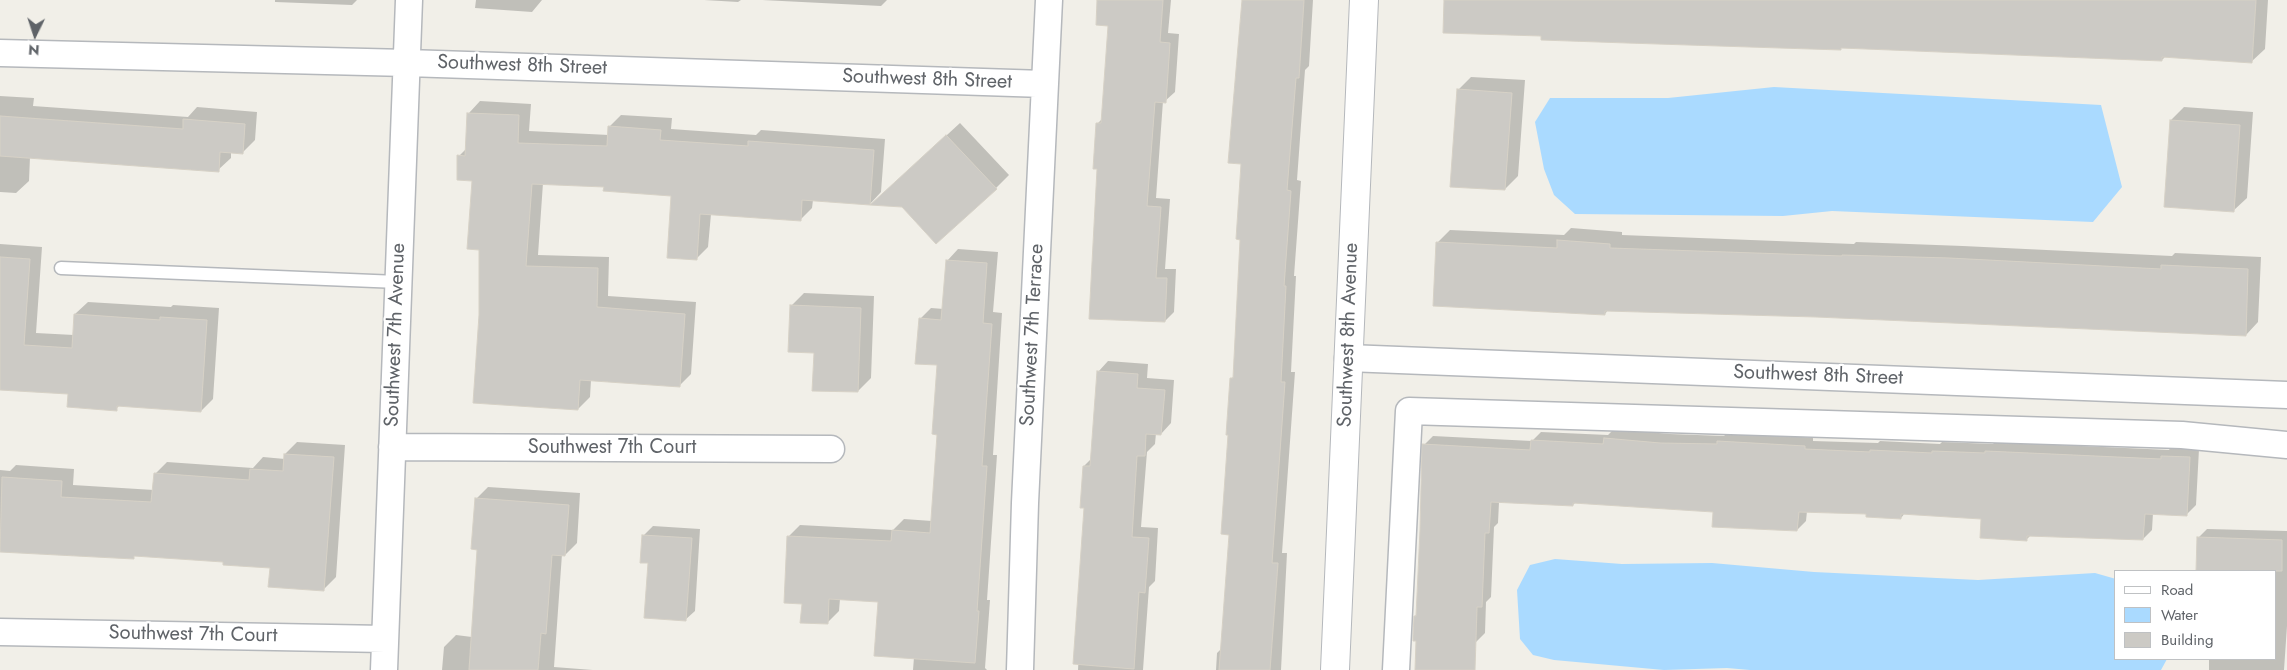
<!DOCTYPE html>
<html>
<head>
<meta charset="utf-8">
<style>
	body { margin:0 }
	#map { position:relative; width:2287px; height:670px; overflow:hidden; background:#f1efe8; font-family:Jost,sans-serif }
	canvas { display:block }
	.legend { position:absolute; left:2114px; top:570px; width:162px; height:90px; box-sizing:border-box; background:#fff; border:1px solid #bfc1c3; margin:0; padding:6px 9px; list-style:none; font-size:15px; color:#5f6368 }
	.legend li { display:flex; align-items:center; gap:10px; height:25px }
	.legend b { width:25px; border:1px solid #bfc1c3 }
	.north { position:absolute; left:10px; top:10px; width:50px; height:50px; -webkit-text-stroke:4px #fff; paint-order:stroke; rotate:184deg; font-size:14px; font-weight:700; line-height:20px; text-align:center; color:#5f6368 }
	.north::after { content:''; display:block; margin:auto; width:18px; height:22px; background:#5f6368; clip-path:polygon(50% 0,100% 100%,50% 72%,0 100%) }
</style>
</head>
<body>
<div id="map">
<canvas width="2287" height="670"></canvas>
<ul class="legend">
<li><b style="height:6px;background:#fff"></b>Road</li>
<li><b style="height:14px;background:#aadaff"></b>Water</li>
<li><b style="height:14px;background:#cccac5"></b>Building</li>
</ul>
<div class="north">N</div>
</div>
<script>
const g = document.querySelector('canvas').getContext('2d');
g.lineJoin = 'round';
function fill(path, color) {
  g.fillStyle = color;
  g.fill(path, 'evenodd');
}
function poly(rows) {
  const path = new Path2D();
  for (const r of rows) {
    path.moveTo(r[0], r[1]);
    for (let i = 2; i < r.length; i += 2) path.lineTo(r[i], r[i + 1]);
  }
  return path;
}
function strokePath(path, color, width, dash) {
  g.strokeStyle = color;
  g.lineWidth = width;
  g.lineCap = dash ? 'butt' : 'round';
  g.setLineDash(dash || []);
  g.stroke(path);
}
function write(font, color, halo, rows, align = 'center') {
  g.font = font + ' Jost,sans-serif';
  g.lineWidth = 4.5;
  g.setLineDash([]);
  g.textBaseline = 'middle';
  g.strokeStyle = halo;
  g.fillStyle = color;
  for (const [text, x, y, turn = 0] of rows) {
    g.save();
    g.translate(x, y);
    g.rotate((+turn || 0) * Math.PI / 180);
    g.textAlign = isNaN(turn) ? turn : align;
    if (halo) g.strokeText(text, 0, 0);
    g.fillText(text, 0, 0);
    g.restore();
  }
}
fill(poly([
	[1774,87,2101,105,2122,187,2093,222,1832,211,1783,216,1575,214,1554,195,1544,169,1535,122,1550,98,1668,98],
	[1555,559,1622,564,1712,563,1814,572,1978,580,2095,573,2116,579,2116,659,2167,659,2161,670,1750,670,1727,668,1664,670,1554,660,1533,655,1520,639,1517,590,1530,565]
]), '#aadaff');
fill(poly([
	[275,0,357,0,352,5,275,2],
	[476,0,542,0,532,12,475,8],
	[704,0,741,0,738,2],
	[762,0,887,0,881,6],
	[1099,0,1171,0,1168,33,1179,34,1175,92,1165,101,1163,101,1156,198,1170,199,1165,269,1176,269,1174,312,1165,321,1098,168,1098,123,1103,118,1110,25],
	[1243,0,1313,0,1309,66,1305,70,1297,180,1301,181,1294,276,1296,276,1291,372,1295,372,1282,553,1287,553,1281,670,1216,670,1217,653,1222,648,1230,534,1231,379,1234,376,1242,238],
	[1446,0,2268,0,2265,49,2251,62,2166,56,2162,60,1842,47,1840,49,1542,35],
	[1471,77,1525,80,1518,176,1505,189,1458,90],
	[0,96,34,98,33,106,188,117,197,107,257,112,255,140,243,152,231,152,231,158,218,170,30,157,29,181,16,193,0,192],
	[480,101,531,104,529,131,609,135,609,127,621,115,672,118,671,129,756,135,761,130,885,139,881,192,870,204,813,200,812,208,800,220,711,214,708,247,696,259,673,195,605,186,543,183,538,255,609,257,608,296,696,302,691,374,679,386,591,380,590,397,578,409,480,315,481,249,473,180,459,156,467,148,469,113],
	[2184,107,2253,112,2247,198,2233,211,2171,120],
	[960,123,1009,175,996,188,902,206,885,192],
	[1571,228,1622,232,1622,235,1854,244,1856,242,1963,246,2172,256,2175,253,2261,257,2258,322,2246,335,1816,316,1608,310,1605,314,1437,243,1450,230,1564,235],
	[0,244,42,247,36,333,74,335,75,314,88,302,171,307,173,305,219,308,213,399,201,411,120,405,116,409,70,393,0,389],
	[958,249,998,252,993,312,1002,313,993,455,997,455,987,600,990,600,985,668,987,670,913,670,914,657,879,601,840,599,839,611,828,622,803,603,788,537,800,525,893,530,904,519,932,521,939,434,938,364,920,319,931,308,944,309,947,261],
	[804,293,874,296,871,378,858,391,815,352,791,306],
	[1108,361,1148,364,1147,378,1174,380,1171,423,1161,434,1156,433,1155,444,1147,452,1141,527,1158,528,1155,581,1149,587,1143,670,1078,670,1086,507,1084,466,1092,458,1098,372],
	[1614,429,1670,434,1724,436,1727,433,1780,435,1813,438,1813,441,1878,443,1880,441,1940,444,1942,442,1993,444,1995,442,2169,450,2171,447,2199,449,2196,505,2186,515,2153,513,2152,530,2143,539,2031,535,2026,540,1983,517,1905,513,1901,518,1868,513,1807,511,1806,521,1797,530,1714,511,1576,502,1573,505,1499,502,1498,523,1494,527,1491,597,1486,602,1485,633,1476,642,1470,670,1416,670,1417,640,1415,616,1417,614,1424,445,1433,436,1532,441,1541,432,1608,435],
	[297,442,345,445,336,577,324,589,271,567,224,561,136,555,133,557,0,550,0,470,10,471,16,465,74,469,73,485,154,490,155,474,167,462,253,468,263,457,285,459,285,454],
	[488,487,580,493,577,543,565,555,562,554,554,667,593,670,442,670,444,647,456,635,472,637,479,549,476,499],
	[653,526,700,529,695,611,685,620,649,562,644,535],
	[2207,529,2287,531,2287,626,2284,670,2209,670,2209,659,2276,659,2276,571,2197,571,2198,538]
]), '#0003');
const building = poly([
	[1097,0,1163,0,1160,42,1170,43,1166,103,1155,102,1147,206,1161,207,1156,278,1167,278,1165,322,1089,319,1097,169,1093,169,1096,123,1101,123,1108,26,1096,25,1097,0],
	[1242,0,1304,0,1299,78,1296,78,1287,190,1291,191,1284,286,1286,286,1281,382,1285,382,1272,563,1278,563,1270,670,1219,670,1229,535,1221,534,1228,435,1226,435,1230,378,1233,378,1240,240,1236,239,1241,164,1228,163,1242,0],
	[1444,0,2256,0,2252,63,2162,57,2162,61,1841,48,1841,50,1627,43,1541,40,1541,36,1443,33,1444,0],
	[1457,89,1512,93,1505,190,1450,187,1457,89],
	[467,113,519,115,518,143,607,146,608,126,661,130,660,140,748,146,748,141,874,150,870,205,802,200,801,221,700,214,697,260,667,258,671,196,603,191,604,187,532,184,526,266,598,268,597,307,685,314,680,387,580,380,578,410,473,403,479,315,479,250,467,249,472,181,457,180,457,155,465,156,467,113],
	[0,116,183,129,183,119,245,124,243,154,220,152,219,172,0,156,0,116],
	[2170,120,2240,125,2234,212,2164,207,2170,120],
	[946,135,997,189,936,244,902,207,870,205,946,135],
	[1557,240,1610,244,1610,248,1842,256,1842,255,1949,258,2161,269,2161,265,2248,269,2246,336,1816,317,1605,311,1605,315,1433,306,1436,242,1557,248,1557,240],
	[0,257,30,259,24,345,72,348,74,314,160,320,160,317,207,320,201,412,117,406,117,411,67,407,68,394,0,390,0,257],
	[946,260,987,263,983,323,992,324,982,466,987,466,977,611,979,611,975,663,874,656,878,602,829,599,828,624,800,623,802,604,784,603,787,536,891,541,892,530,930,533,937,435,932,434,937,365,915,364,919,318,941,320,946,260],
	[790,305,861,308,858,392,812,391,814,353,788,352,790,305],
	[1097,371,1138,374,1137,388,1165,390,1161,435,1146,434,1145,456,1137,456,1132,537,1149,538,1145,593,1139,592,1134,669,1073,664,1084,508,1080,508,1083,466,1090,466,1097,371],
	[1604,438,1660,443,1717,444,1717,441,1770,444,1805,446,1805,449,1870,452,1870,450,1932,453,1932,451,1985,453,1985,451,2161,459,2161,456,2190,457,2187,516,2145,514,2143,540,2027,536,2027,541,1980,538,1981,519,1901,514,1901,519,1866,517,1866,514,1799,512,1797,531,1712,527,1713,512,1573,503,1573,506,1491,502,1489,533,1485,533,1482,607,1477,607,1475,670,1415,670,1416,641,1413,641,1413,636,1414,616,1416,616,1420,530,1422,444,1530,450,1531,440,1603,444,1604,438],
	[284,454,334,457,324,591,268,587,270,568,223,565,223,562,134,556,134,559,0,552,2,477,62,481,61,497,151,502,154,473,249,480,250,469,283,471,284,454],
	[475,498,569,505,565,556,552,555,546,634,541,633,538,670,469,670,477,550,471,549,475,498],
	[642,535,692,538,686,621,644,618,648,563,640,563,642,535],
	[2197,537,2282,540,2282,571,2196,571,2197,537]
]);
fill(building, '#cccac5');
strokePath(building, '#d6d1c6', 1);
const service = poly([
	[61,268,398,282]
]);
const minor = poly([
	[0,53,407,63,1044,84],
	[1348,358,2287,395],
	[392,447,831,449],
	[0,632,385,639],
	[384,670,409,0],
	[1020,670,1025,503,1049,0],
	[1396,670,1409,411,2182,435,2287,445]
]);
const tertiary = poly([
	[1335,670,1364,0]
]);
strokePath(service, '#b5b8bc', 15);
strokePath(minor, '#b5b8bc', 29);
strokePath(tertiary, '#b5b8bc', 30);
strokePath(service, '#fff', 12);
strokePath(minor, '#fff', 26);
strokePath(tertiary, '#fff', 28);
write('20px', '#5f6368', '#fff', [
	["Southwest 8th Street",522,66,2],
	["Southwest 8th Street",927,80,2],
	["Southwest 7th Avenue",396,335,-88],
	["Southwest 7th Terrace",1033,335,-87],
	["Southwest 8th Avenue",1349,335,-88],
	["Southwest 8th Street",1818,376,2],
	["Southwest 7th Court",612,448],
	["Southwest 7th Court",193,635,1]
]);
</script>
</body>
</html>
